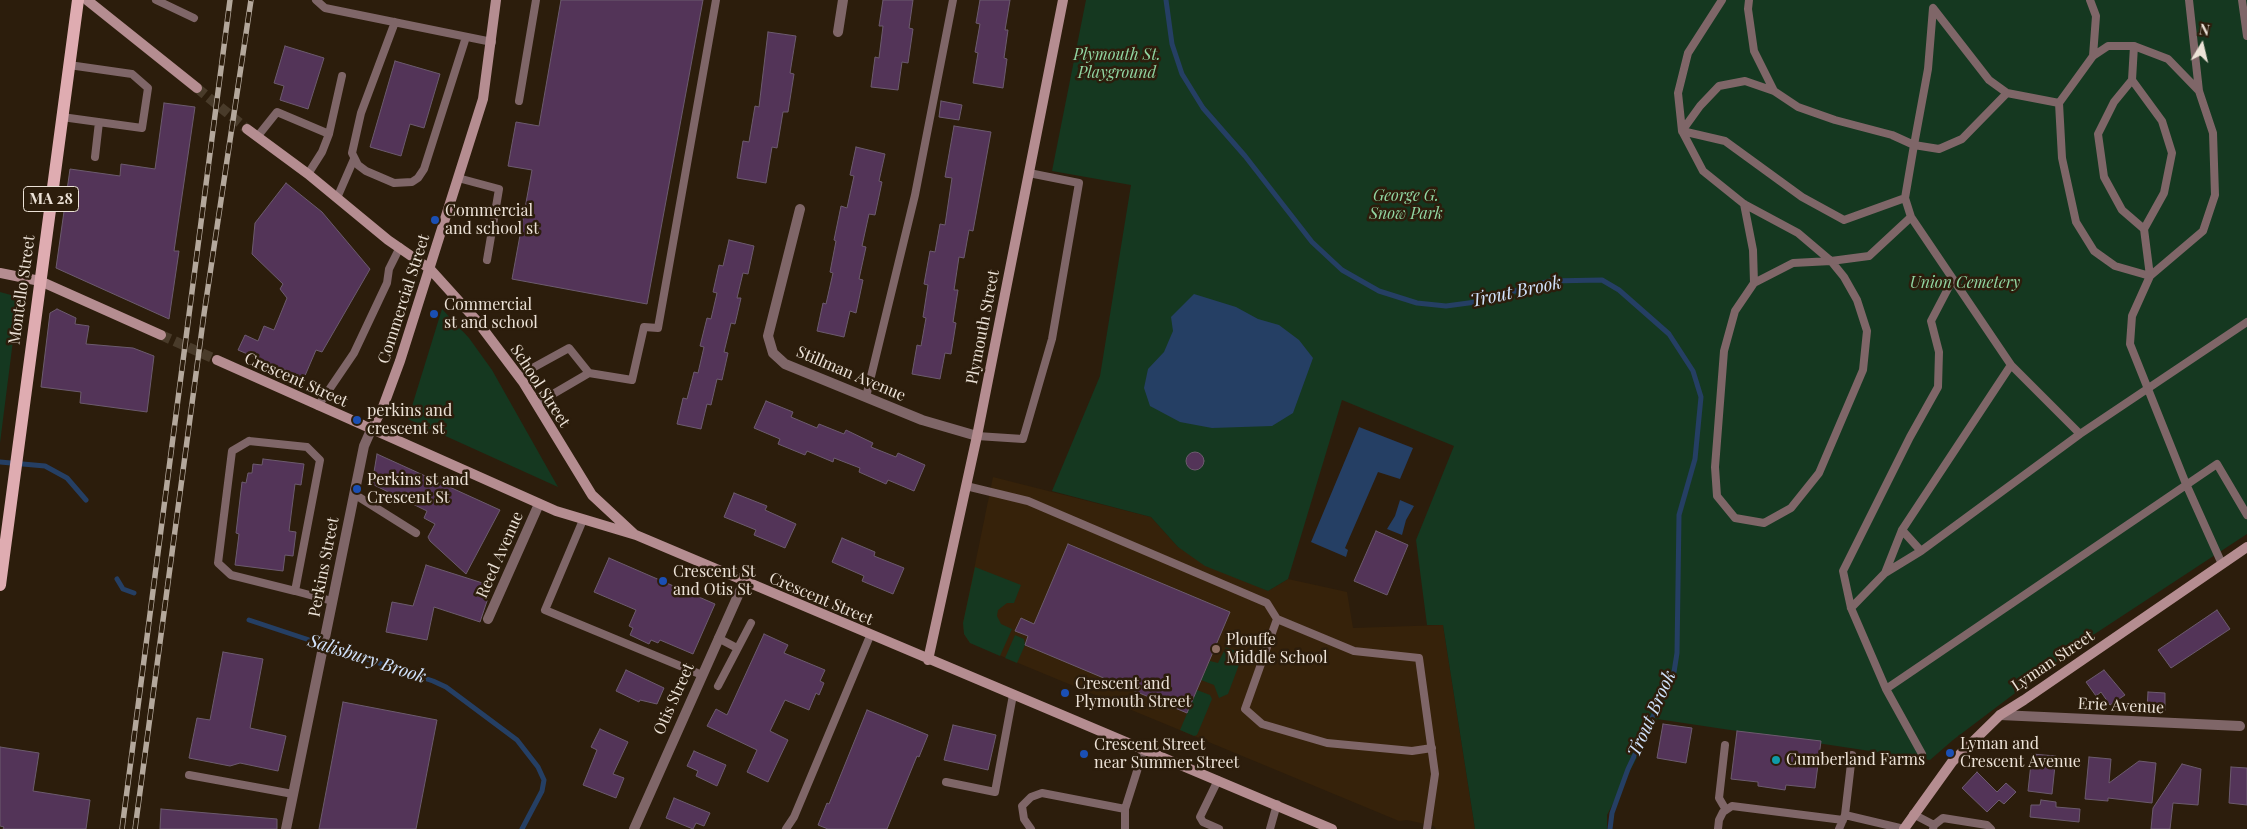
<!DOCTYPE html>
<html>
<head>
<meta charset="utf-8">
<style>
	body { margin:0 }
	#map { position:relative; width:2247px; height:829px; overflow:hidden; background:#2c1d0c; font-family:"Playfair Display",serif }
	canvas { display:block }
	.north { position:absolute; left:2177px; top:20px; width:50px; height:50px; -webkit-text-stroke:4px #2c1d0c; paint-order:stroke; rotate:9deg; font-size:14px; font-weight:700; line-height:20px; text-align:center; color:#ece2d7 }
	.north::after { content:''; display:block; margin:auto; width:18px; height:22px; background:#ece2d7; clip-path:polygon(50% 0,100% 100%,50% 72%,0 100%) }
</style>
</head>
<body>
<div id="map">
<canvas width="2247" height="829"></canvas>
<div class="north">N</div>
</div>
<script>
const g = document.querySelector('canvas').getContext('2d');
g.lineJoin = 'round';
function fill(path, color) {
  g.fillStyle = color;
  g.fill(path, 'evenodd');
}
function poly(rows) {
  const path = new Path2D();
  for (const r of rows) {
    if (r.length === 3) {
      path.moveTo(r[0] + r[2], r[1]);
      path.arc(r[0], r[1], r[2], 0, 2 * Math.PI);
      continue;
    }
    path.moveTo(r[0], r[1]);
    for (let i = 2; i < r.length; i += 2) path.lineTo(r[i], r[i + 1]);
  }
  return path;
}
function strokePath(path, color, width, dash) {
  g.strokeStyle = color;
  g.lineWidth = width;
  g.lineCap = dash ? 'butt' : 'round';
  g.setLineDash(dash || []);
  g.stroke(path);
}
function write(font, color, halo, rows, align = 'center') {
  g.font = font + ' "Playfair Display",serif';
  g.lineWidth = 5;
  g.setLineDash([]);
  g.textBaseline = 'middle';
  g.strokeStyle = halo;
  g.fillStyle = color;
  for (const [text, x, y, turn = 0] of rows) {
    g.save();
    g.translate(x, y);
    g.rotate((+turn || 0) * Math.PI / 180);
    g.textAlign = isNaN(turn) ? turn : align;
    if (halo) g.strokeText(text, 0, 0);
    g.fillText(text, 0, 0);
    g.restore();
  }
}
fill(poly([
	[993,477,1151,517,1178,547,1268,591,1288,579,1347,592,1353,628,1443,625,1475,829,1436,829,1434,826,1407,820,1399,821,970,643,964,634,963,623]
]), '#36220a');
fill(poly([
	[1086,0,2247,0,2247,534,2084,641,1953,740,1930,760,1657,719,1607,815,1607,829,1475,829,1443,625,1427,625,1416,540,1454,446,1342,400,1288,579,1268,591,1205,566,1178,547,1151,517,1052,491,1100,376,1131,185,1052,171],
	[0,292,11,295,17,304,17,309,0,443],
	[442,309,469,338,492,370,558,487,408,419],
	[975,567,1021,585,1014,603,1007,603,998,610,997,616,1001,624,1012,629,1000,656,970,643,964,634,963,623],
	[1015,635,1024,639,1025,645,1017,663,1005,658],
	[1226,647,1243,654,1228,694,1219,698,1214,685,1201,680,1210,661,1218,663],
	[1197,690,1210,695,1212,699,1197,735,1194,736,1180,730]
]), '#153820');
fill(poly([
	[1194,294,1236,307,1258,319,1279,325,1299,340,1313,358,1293,413,1272,426,1212,428,1180,422,1150,406,1144,388,1148,369,1164,352,1173,331,1171,317],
	[1359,427,1413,448,1400,479,1378,472,1345,548,1348,550,1346,557,1311,542],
	[1400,500,1414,506,1406,520,1402,535,1387,529,1395,516]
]), '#253f64');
strokePath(poly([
	[1166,0,1172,44,1182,74,1203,108,1245,156,1312,242,1342,270,1379,291,1417,303,1446,306,1476,302,1550,281,1602,280,1619,290,1669,334,1693,371,1701,397,1695,459,1679,515,1677,653,1674,672,1628,769,1612,813,1610,829],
	[0,462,45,466,67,478,86,500],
	[117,579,123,589,134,593],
	[249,620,433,681,446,687,517,740,538,767,544,780,542,791,522,829]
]), '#253f64', 5);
const building = poly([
	[561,0,703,0,647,304,512,279,532,170,508,166,516,122,539,126,561,0],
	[883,0,913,0,909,28,913,29,908,63,902,62,898,90,871,87,875,57,879,58,883,26,879,26,883,0],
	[980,0,1010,0,1005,30,1008,30,1004,58,1007,59,1003,88,973,83,978,53,975,52,980,24,976,23,980,0],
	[768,32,796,36,790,73,794,74,788,112,783,112,777,148,772,147,766,183,737,178,743,141,749,142,755,106,759,107,768,32],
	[285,46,324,58,308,109,280,100,284,86,274,83,285,46],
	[395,61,440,74,424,128,410,124,401,156,370,147,395,61],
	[941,101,962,105,959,120,939,117,941,101],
	[164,103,195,107,174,251,179,251,169,319,56,268,70,169,120,176,121,164,155,169,164,103],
	[954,126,991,132,973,231,969,230,964,258,959,257,954,290,958,290,953,322,956,323,951,354,945,353,940,379,912,374,917,345,921,346,926,318,923,317,928,285,924,284,930,251,935,252,940,224,945,225,952,178,945,177,954,126],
	[856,147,885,154,879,181,882,182,875,215,869,214,862,246,866,247,859,279,863,280,856,313,850,311,844,337,817,331,823,303,826,304,833,273,830,272,836,241,834,240,841,206,847,208,854,176,850,175,856,147],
	[286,183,322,212,370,269,322,352,316,350,304,378,238,350,245,335,258,341,264,326,274,330,287,298,280,289,283,284,252,254,255,223,286,183],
	[729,240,754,246,748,274,743,273,737,298,741,298,735,324,731,323,724,352,728,353,722,380,717,379,711,405,707,404,701,429,677,424,683,398,687,399,694,372,698,373,704,347,700,346,707,318,711,319,717,293,713,292,719,265,723,266,729,240],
	[57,309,76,318,75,324,89,326,86,344,133,348,154,356,147,412,80,403,81,392,41,387,50,313,57,309],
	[766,401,793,412,791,417,817,428,819,424,844,434,846,430,873,443,871,447,896,457,898,453,925,465,914,491,888,480,886,484,859,472,860,468,834,458,833,462,807,451,805,455,778,444,780,439,754,428,766,401],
	[1195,461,9],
	[377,454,500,510,466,574,430,541,428,537,435,524,424,518,427,511,372,484,377,454],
	[263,459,304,464,301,485,295,484,289,531,296,532,293,556,285,555,283,571,235,565,239,534,236,533,242,482,246,483,248,473,252,473,253,464,262,465,263,459],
	[734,493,767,506,765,510,796,524,785,548,754,535,756,530,724,517,734,493],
	[1376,531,1408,545,1387,595,1354,581,1376,531],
	[842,538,875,552,874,556,904,568,893,594,862,581,864,576,832,562,842,538],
	[1068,544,1230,612,1187,713,1025,645,1028,636,1015,631,1021,618,1034,624,1068,544],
	[609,558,715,604,693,654,660,640,658,643,651,640,649,644,630,635,633,628,629,626,636,610,594,592,609,558],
	[426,565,492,586,480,622,434,607,427,640,386,632,392,602,413,606,426,565],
	[2217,610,2230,629,2171,668,2158,650,2217,610],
	[764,634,788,645,784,653,825,670,820,681,824,683,819,695,816,693,809,710,785,700,770,731,788,740,768,782,747,772,757,750,707,726,716,709,727,715,764,634],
	[223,652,263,659,250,728,286,736,278,771,240,763,230,766,189,758,197,718,210,720,223,652],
	[626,670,664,688,657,704,640,700,639,702,616,691,626,670],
	[2104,670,2125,695,2110,705,2101,692,2096,696,2086,682,2104,670],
	[2148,692,2165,693,2165,711,2147,710,2148,692],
	[343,702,437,720,416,829,319,829,343,702],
	[867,710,928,735,919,757,917,756,887,829,828,829,818,825,827,803,829,804,867,710],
	[1663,724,1692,728,1686,763,1657,758,1663,724],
	[953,725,996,735,988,770,944,760,953,725],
	[600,729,628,742,613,774,624,778,616,798,583,785,597,750,591,747,600,729],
	[1737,731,1821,741,1815,788,1786,785,1785,790,1758,786,1758,782,1731,779,1737,731],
	[0,747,39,753,33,791,90,800,86,829,3,829,4,827,0,826,0,747],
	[694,751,726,765,717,786,696,776,698,771,687,766,694,751],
	[2032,754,2056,756,2052,794,2028,791,2032,754],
	[2089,757,2111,759,2109,783,2139,761,2156,763,2152,803,2108,798,2108,801,2085,799,2089,757],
	[2182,764,2201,769,2198,805,2173,803,2170,829,2151,829,2153,808,2182,764],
	[2231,767,2247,768,2247,805,2229,803,2231,767],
	[1977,772,1997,792,2006,783,2016,792,2004,804,1999,800,1987,812,1962,788,1977,772],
	[674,798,710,813,704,826,696,823,693,829,666,818,674,798],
	[2041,800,2056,802,2056,807,2080,809,2079,822,2030,817,2031,805,2040,805,2041,800],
	[161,809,277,819,277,829,160,829,161,809]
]);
fill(building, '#533458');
strokePath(building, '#6c5b6e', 1);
strokePath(poly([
	[197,88,247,129],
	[161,335,217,360]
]), '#493b2a', 10, [10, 5]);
strokePath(poly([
	[156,0,194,18],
	[316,0,325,8,492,42],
	[1722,0,1688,53,1678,93,1682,131,1700,106,1719,86,1745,81,1774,91,1798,107,1835,120,1892,135,1914,145,1905,198],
	[1749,0,1748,9,1754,51,1774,91],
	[2090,0,2096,16,2093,56],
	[2189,0,2199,91,2213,133,2215,195,2203,231,2150,276,2115,266,2094,251,2076,222,2062,158,2059,103,2093,56,2108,46,2134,46,2168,59,2199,91],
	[2242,0,2247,36],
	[395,22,361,113,352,153,358,165,366,171,394,183,412,182,418,178,424,169,466,37],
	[2132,80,2114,102,2098,134,2104,177,2122,210,2144,229,2164,193,2172,153,2162,121,2132,80,2134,46],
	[2007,93,1989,80,1933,8,1928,69,1914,145,1939,149,1962,139,2007,93,2059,103],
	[519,101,536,0],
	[62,117,142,128,148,88,132,74,69,65],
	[329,134,342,76],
	[257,137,277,112,329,134,322,152,308,174],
	[95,157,99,122],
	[458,178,499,189,487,260],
	[337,198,354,159],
	[1744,204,1753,250,1754,283],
	[2144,229,2150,276,2132,316,2130,344,2186,484,2222,564],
	[1831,261,1844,277,1857,300,1867,331,1863,370,1819,473,1791,508,1764,523,1735,518,1717,496,1715,467,1724,351,1735,311,1754,283,1793,263,1831,261],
	[2011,365,2080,434],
	[518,376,569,348,589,373],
	[866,397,915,195,953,0],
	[536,404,589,373,632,380,644,327,658,328,716,0],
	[318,406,354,353,387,283,389,269,400,247],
	[977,436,1023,439,1052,339,1079,183,1029,173],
	[249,441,307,447,320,460,295,591,231,575,218,563,232,451,249,441],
	[966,486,1028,501,1267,603,1277,619,1354,651,1419,658,1435,774,1427,829],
	[354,494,416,533],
	[583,520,545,610,702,675],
	[1902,530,1921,551,1885,573,1902,530,2011,365,1911,217,1905,198,1844,220,1802,197,1725,141,1682,131,1703,171,1744,204,1798,233,1831,261,1869,256,1911,217],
	[1921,551,2080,434,2247,322],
	[295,591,332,601],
	[1851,608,1885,573],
	[1277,619,1245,709,1262,724,1327,743,1412,751,1432,748],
	[718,638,737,648],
	[718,686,751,623],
	[1886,689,2217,464,2247,515],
	[1725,745,1719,798,1726,810],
	[1922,754,1886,689,1851,608,1843,571,1910,437,1938,387,1939,352,1931,321,1953,279],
	[189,775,293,794],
	[1218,780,1200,817,1203,822,1219,829],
	[946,782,995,792,1013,695],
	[1913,814,1934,825],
	[1845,815,1852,755],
	[786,829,794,817,870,636],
	[1031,829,1024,819,1022,806,1031,797,1042,793,1125,809],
	[1125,829,1125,809,1144,749],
	[1270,829,1277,804],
	[1718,829,1719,820,1723,812,1732,806,1843,820],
	[1839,829,1845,815,1904,829],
	[1933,829,1934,825,1943,818,1987,825,1991,829]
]), '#7f6668', 8);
strokePath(poly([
	[838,32,843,0],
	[800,209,768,336,773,353,785,364,922,420,977,436],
	[488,619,539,504],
	[2000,715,2240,726],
	[286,829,364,446,371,430],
	[634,829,744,582]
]), '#7f6668', 10);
strokePath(poly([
	[87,0,197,88],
	[247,129,308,174,388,240,430,269,477,321,523,382,592,495,634,534],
	[0,273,40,281,161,335],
	[217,360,556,511,636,535,1332,829],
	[371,430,383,407,400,361,483,99,496,0],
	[928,660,977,436,1063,0],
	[1904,829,1952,762,2000,715,2024,700,2247,547]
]), '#b58d91', 10);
strokePath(poly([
	[0,585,78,0]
]), '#dfacb1', 12);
const rail = poly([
	[122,829,230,0],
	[135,829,204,314,251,0]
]);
strokePath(rail, '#b4a89c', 5.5);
strokePath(rail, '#2c1d0c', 4, [11]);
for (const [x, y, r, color] of [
	[435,220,5,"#1a4fb4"],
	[434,314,5,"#1a4fb4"],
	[357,420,5,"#1a4fb4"],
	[357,489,5,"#1a4fb4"],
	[663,581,5,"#1a4fb4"],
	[1216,649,5,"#8d6e63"],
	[1065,693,5,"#1a4fb4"],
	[1950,753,5,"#1a4fb4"],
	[1084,754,5,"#1a4fb4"],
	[1776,760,5,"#0f9aa8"]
]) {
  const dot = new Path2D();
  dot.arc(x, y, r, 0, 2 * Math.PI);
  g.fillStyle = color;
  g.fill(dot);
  strokePath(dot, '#2c1d0c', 2);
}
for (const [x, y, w] of [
	[51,199,55]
]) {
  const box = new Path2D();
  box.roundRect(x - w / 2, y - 12.5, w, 25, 4);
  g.fillStyle = '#2c1d0c';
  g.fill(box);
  strokePath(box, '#ece2d7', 1);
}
write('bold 15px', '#ece2d7', null, [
	["MA 28",51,199]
]);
write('italic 16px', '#91d6a2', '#2c1d0c', [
	["Plymouth St.",1117,55],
	["Playground",1117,73],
	["George G.",1406,196],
	["Snow Park",1406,214],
	["Union Cemetery",1965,283]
]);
write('16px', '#ece2d7', '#2c1d0c', [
	["Commercial",445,211],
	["and school st",445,229],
	["Commercial",444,305],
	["st and school",444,323],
	["perkins and",367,411],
	["crescent st",367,429],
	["Perkins st and",367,480],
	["Crescent St",367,498],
	["Crescent St",673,572],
	["and Otis St",673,590],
	["Plouffe",1226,640],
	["Middle School",1226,658],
	["Crescent and",1075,684],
	["Plymouth Street",1075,702],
	["Lyman and",1960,744],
	["Crescent Avenue",1960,762],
	["Crescent Street",1094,745],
	["near Summer Street",1094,763],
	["Cumberland Farms",1786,760]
], 'left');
write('16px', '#ece2d7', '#2c1d0c', [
	["Montello Street",22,290,-82],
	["Commercial Street",404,299,-72],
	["Plymouth Street",983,327,-79],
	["Stillman Avenue",851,374,23],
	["Crescent Street",296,380,24],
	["School Street",540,386,57],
	["Reed Avenue",500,555,-66],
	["Perkins Street",324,567,-79],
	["Crescent Street",821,599,23],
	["Lyman Street",2053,661,-34],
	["Otis Street",674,699,-66],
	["Erie Avenue",2121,706,3]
]);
write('italic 18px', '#d1e3fd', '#2c1d0c', [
	["Trout Brook",1516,292,-12],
	["Salisbury Brook",367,659,18],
	["Trout Brook",1652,714,-66]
]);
</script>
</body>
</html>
